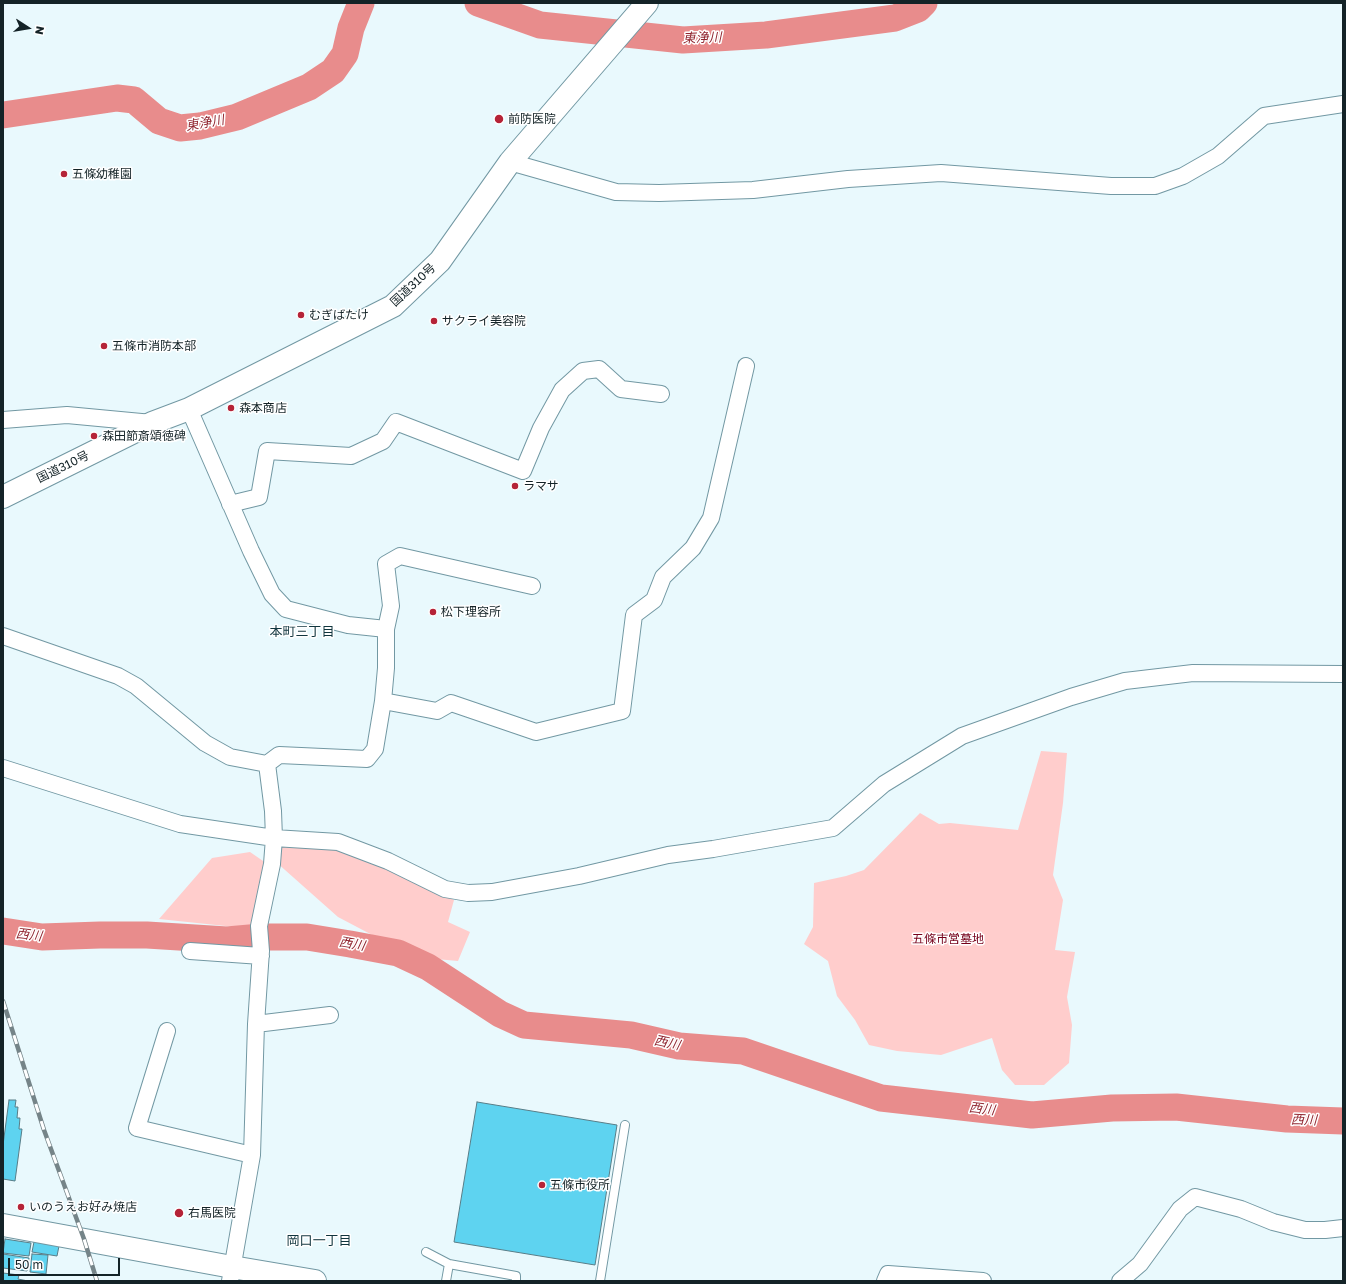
<!DOCTYPE html>
<html>
<head>
<meta charset="utf-8">
<style>
	body { margin:0 }
	#map { position:relative; width:1346px; height:1284px; overflow:hidden; background:#e9f9fd; font-family:"Golos Text",sans-serif }
	canvas { display:block }
	.frame { position:absolute; inset:0; border:4px solid #142327; pointer-events:none }
	.north { position:absolute; left:8px; top:8px; width:40px; height:40px; -webkit-text-stroke:3px #fff; paint-order:stroke; rotate:102deg; font-size:11px; font-weight:700; line-height:16px; text-align:center; color:#142327 }
	.north::after { content:''; display:block; margin:auto; width:14px; height:18px; background:#142327; clip-path:polygon(50% 0,100% 100%,50% 72%,0 100%) }
	.scale { position:absolute; left:8px; top:1258px; width:112px; height:18px; box-sizing:border-box; border:2px solid #142327; border-top:0; padding-left:5px; font-size:12px; line-height:14px; white-space:nowrap; color:#142327; -webkit-text-stroke:3px #fff; paint-order:stroke }
</style>
</head>
<body>
<div id="map">
<canvas width="1346" height="1284"></canvas>
<div class="frame"></div>
<div class="north">N</div>
<div class="scale">50 m</div>
</div>
<script>
const g = document.querySelector('canvas').getContext('2d');
g.lineJoin = 'round';
function fill(path, color) {
  g.fillStyle = color;
  g.fill(path, 'evenodd');
}
function poly(rows) {
  const path = new Path2D();
  for (const r of rows) {
    path.moveTo(r[0], r[1]);
    for (let i = 2; i < r.length; i += 2) path.lineTo(r[i], r[i + 1]);
  }
  return path;
}
function strokePath(path, color, width, dash) {
  g.strokeStyle = color;
  g.lineWidth = width;
  g.lineCap = dash ? 'butt' : 'round';
  g.setLineDash(dash || []);
  g.stroke(path);
}
function write(font, color, halo, rows, align = 'center') {
  g.font = font + ' "Golos Text","Noto Sans JP",sans-serif';
  g.lineWidth = 3;
  g.setLineDash([]);
  g.textBaseline = 'middle';
  g.strokeStyle = halo;
  g.fillStyle = color;
  for (const [text, x, y, turn = 0] of rows) {
    g.save();
    g.translate(x, y);
    g.rotate((+turn || 0) * Math.PI / 180);
    g.textAlign = isNaN(turn) ? turn : align;
    if (halo) g.strokeText(text, 0, 0);
    g.fillText(text, 0, 0);
    g.restore();
  }
}
fill(poly([
	[1041,751,1067,753,1063,803,1053,875,1063,900,1055,950,1075,952,1067,997,1072,1025,1069,1063,1044,1085,1015,1085,1002,1070,992,1038,941,1055,897,1051,869,1045,855,1020,837,996,828,961,804,944,813,927,814,883,846,876,864,870,920,813,939,824,950,823,1018,830],
	[281,844,337,849,376,864,454,900,448,922,470,932,458,961,436,959,395,947,338,917,276,862],
	[250,852,266,863,255,904,254,929,159,919,212,858]
]), '#ffcdcc');
strokePath(poly([
	[478,3,540,25,683,40,766,35,895,18,918,9,924,3],
	[3,115,117,98,134,100,159,121,180,128,200,126,237,117,309,87,333,71,345,54,351,28,361,3],
	[3,931,42,937,100,935,147,935,227,940,261,937,307,937,350,944,398,953,428,967,500,1014,524,1025,631,1035,679,1046,743,1051,881,1098,1032,1115,1112,1108,1176,1107,1287,1119,1343,1121]
]), '#e88c8c', 27);
const building = poly([
	[9,1100,16,1100,15,1107,18,1107,17,1118,20,1118,19,1129,22,1129,15,1181,3,1179,3,1145,9,1100],
	[477,1102,617,1125,595,1265,454,1242,477,1102],
	[5,1239,31,1243,29,1256,3,1253,5,1239],
	[34,1242,59,1246,57,1256,32,1252,34,1242],
	[3,1254,29,1258,27,1271,3,1268,3,1254],
	[32,1254,48,1255,46,1274,30,1272,32,1254],
	[3,1273,19,1275,18,1279,28,1281,3,1281,3,1273]
]);
fill(building, '#5ed3f0');
strokePath(building, '#587d87', 1);
const lane = poly([
	[426,1252,449,1264],
	[446,1281,449,1264,516,1276,516,1281],
	[600,1281,625,1125]
]);
const street = poly([
	[510,162,616,192,659,193,753,190,848,179,941,173,1111,186,1155,186,1183,176,1218,156,1264,116,1343,104],
	[3,420,67,415,152,423],
	[230,504,259,497,267,451,351,456,383,441,396,422,523,471,541,428,562,390,583,371,599,369,621,389,661,394],
	[386,629,391,606,386,564,400,556,532,586],
	[3,636,118,676,136,686,205,743,230,757,267,764,279,755,367,759,375,749,383,701,386,668,386,629,348,625,286,609,272,594,251,551,189,409],
	[383,701,437,711,451,703,536,732,622,711,634,615,654,600,663,577,693,548,711,518,746,366],
	[3,768,180,824,274,838,338,842,388,861,445,889,468,893,492,892,579,876,668,855,713,849,833,828,884,784,962,736,1071,697,1125,681,1193,673,1343,674],
	[190,951,261,956],
	[256,1024,330,1015],
	[167,1031,137,1128,252,1155],
	[230,1281,252,1155,256,1024,261,951,259,926,272,864,274,838,273,811,267,764],
	[885,1281,888,1274,983,1281],
	[1120,1281,1140,1264,1180,1209,1195,1197,1241,1209,1273,1222,1305,1230,1325,1230,1343,1228]
]);
const secondary = poly([
	[3,1225,232,1267,315,1281]
]);
const highway = poly([
	[3,497,152,423,189,409,393,306,440,261,510,162,647,3]
]);
strokePath(lane, '#7298a3', 10);
strokePath(street, '#7298a3', 18);
strokePath(secondary, '#7298a3', 24);
strokePath(highway, '#7298a3', 24);
strokePath(lane, '#fff', 8);
strokePath(street, '#fff', 16);
strokePath(secondary, '#fff', 22);
strokePath(highway, '#fff', 22);
const rail = poly([
	[3,1001,44,1130,84,1239,97,1281]
]);
strokePath(rail, '#758488', 4.5);
strokePath(rail, '#fff', 3, [9]);
for (const [x, y, r, color] of [
	[499,119,5,"#b52337"],
	[64,174,4,"#b52337"],
	[301,315,4,"#b52337"],
	[434,321,4,"#b52337"],
	[104,346,4,"#b52337"],
	[231,408,4,"#b52337"],
	[94,436,4,"#b52337"],
	[515,486,4,"#b52337"],
	[433,612,4,"#b52337"],
	[542,1185,4,"#b52337"],
	[21,1207,4,"#b52337"],
	[179,1213,5,"#b52337"]
]) {
  const dot = new Path2D();
  dot.arc(x, y, r, 0, 2 * Math.PI);
  g.fillStyle = color;
  g.fill(dot);
  strokePath(dot, '#fff', 1.5);
}
write('12px', '#142327', '#fff', [
	["前防医院",508,119],
	["五條幼稚園",72,174],
	["むぎばたけ",309,315],
	["サクライ美容院",442,321],
	["五條市消防本部",112,346],
	["森本商店",239,408],
	["森田節斎頌徳碑",102,436],
	["ラマサ",523,486],
	["松下理容所",441,612],
	["五條市役所",550,1185],
	["いのうえお好み焼店",29,1207],
	["右馬医院",188,1213]
], 'left');
write('12px', '#142327', '#fff', [
	["国道310号",413,285,-43],
	["国道310号",63,467,-26]
]);
write('12px', '#75011a', '#fff', [
	["五條市営墓地",948,939]
]);
write('italic 13px', '#912630', '#fff', [
	["東浄川",702,38,-2],
	["東浄川",205,123,-10],
	["西川",29,935,7],
	["西川",352,944,10],
	["西川",667,1043,12],
	["西川",982,1109,7],
	["西川",1304,1120,2]
]);
write('13px', '#10353e', '#fff', [
	["本町三丁目",302,632],
	["岡口一丁目",319,1241]
]);
</script>
</body>
</html>
